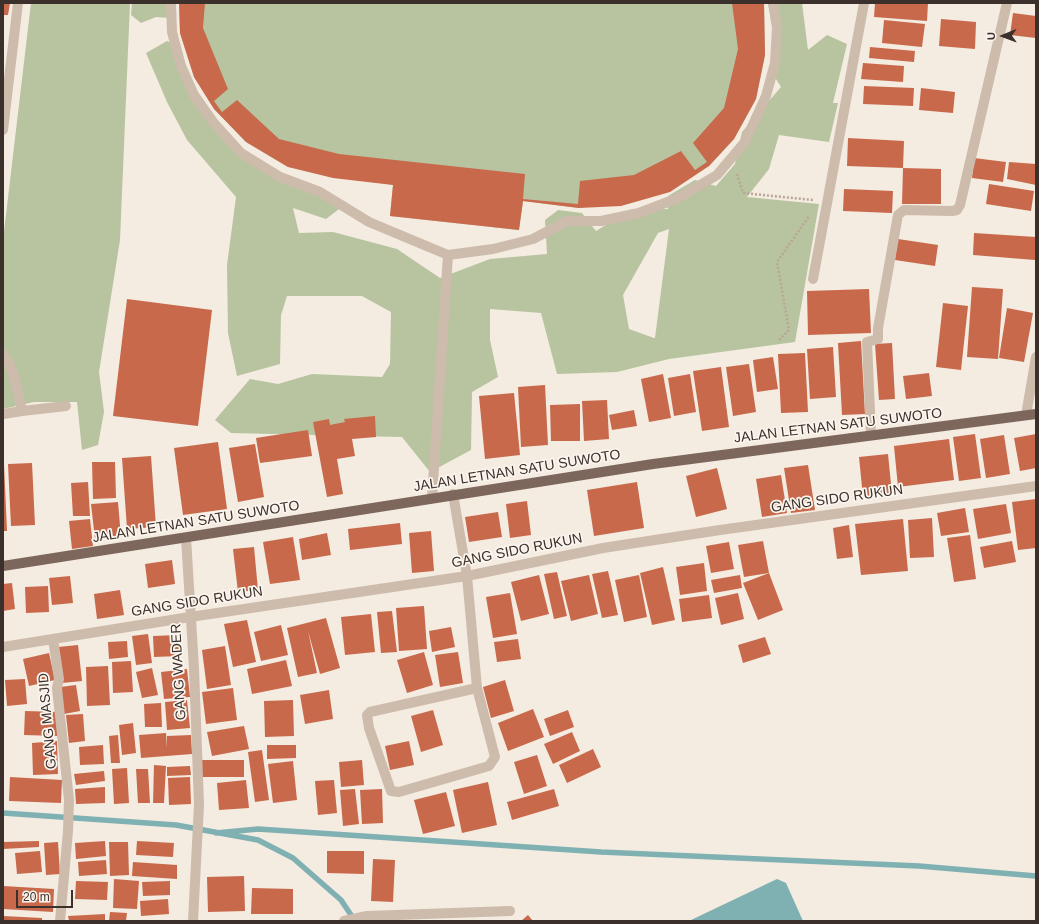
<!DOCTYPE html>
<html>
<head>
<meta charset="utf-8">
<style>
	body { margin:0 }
	#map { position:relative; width:1039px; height:924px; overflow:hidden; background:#f4ebe1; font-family:Arial,sans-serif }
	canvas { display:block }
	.frame { position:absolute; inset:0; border:4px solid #3b302b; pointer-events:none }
	.north { position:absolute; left:983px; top:16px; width:40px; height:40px; -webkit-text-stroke:3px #fbf5ee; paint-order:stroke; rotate:269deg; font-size:11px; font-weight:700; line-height:16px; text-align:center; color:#3b302b }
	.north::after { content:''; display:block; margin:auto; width:14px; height:18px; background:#3b302b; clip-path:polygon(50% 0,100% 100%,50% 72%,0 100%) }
	.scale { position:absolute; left:16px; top:890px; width:57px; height:18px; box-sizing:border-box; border:2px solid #3b302b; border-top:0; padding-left:5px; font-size:12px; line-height:14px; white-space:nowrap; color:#3b302b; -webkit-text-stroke:3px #fbf5ee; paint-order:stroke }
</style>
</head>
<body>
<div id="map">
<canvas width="1039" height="924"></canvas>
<div class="frame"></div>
<div class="north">U</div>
<div class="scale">20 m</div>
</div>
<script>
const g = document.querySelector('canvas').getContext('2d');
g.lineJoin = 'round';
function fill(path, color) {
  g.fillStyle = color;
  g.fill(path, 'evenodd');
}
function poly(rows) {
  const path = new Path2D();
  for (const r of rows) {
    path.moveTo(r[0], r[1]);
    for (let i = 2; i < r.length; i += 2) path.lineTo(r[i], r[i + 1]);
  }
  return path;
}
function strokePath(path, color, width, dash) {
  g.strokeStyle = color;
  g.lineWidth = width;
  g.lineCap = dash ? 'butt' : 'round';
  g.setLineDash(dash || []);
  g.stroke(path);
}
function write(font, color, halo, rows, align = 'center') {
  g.font = font + ' Arial,sans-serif';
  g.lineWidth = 3.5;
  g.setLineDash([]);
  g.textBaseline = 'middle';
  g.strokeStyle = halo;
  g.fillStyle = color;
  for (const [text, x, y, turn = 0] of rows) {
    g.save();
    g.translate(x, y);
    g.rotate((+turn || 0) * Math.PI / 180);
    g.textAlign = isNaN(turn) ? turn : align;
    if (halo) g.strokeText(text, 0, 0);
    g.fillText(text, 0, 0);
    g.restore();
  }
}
fill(poly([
	[31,3,130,3,120,240,99,372,104,412,98,445,82,450,77,402,34,402,3,409,3,240],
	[132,3,173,3,171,18,156,17,141,23,131,15],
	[179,3,764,3,765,55,756,99,734,139,709,166,579,208,523,201,519,230,390,216,393,185,288,167,246,142,214,109,194,77,180,33],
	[768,3,802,3,808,50,827,35,847,44,833,103,838,103,829,142,779,135,769,169,747,197,819,204,795,342,669,359,617,372,557,374,541,313,490,309,490,340,498,377,472,392,471,450,430,472,402,437,231,433,215,420,250,379,278,384,312,374,382,377,390,364,391,312,362,296,287,296,281,315,280,364,237,376,228,333,227,265,236,197,187,140,167,102,146,53,167,41,179,47,195,92,237,145,270,172,312,184,339,209,326,219,293,208,299,233,333,232,397,249,440,278,490,259,547,254,545,220,558,210,582,213,596,231,632,209,668,209,668,196,695,180,716,186,735,164,742,132,781,87,771,71,775,44],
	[669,229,655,338,654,338,629,329,623,295,658,233]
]), '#b8c4a0');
fill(poly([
	[777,879,786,883,803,921,689,921]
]), '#7fb0b2');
strokePath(poly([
	[3,813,176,825,258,840,293,858,341,900,355,921],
	[216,833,258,829,601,852,919,866,1036,876]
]), '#7fb0b2', 5.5);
fill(poly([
	[3,3,10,3,8,15,3,15],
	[179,3,205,3,203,28,228,89,214,101,222,112,237,100,279,139,339,154,525,174,523,199,578,204,580,181,634,175,681,151,695,170,707,162,693,143,724,108,738,49,732,3,764,3,765,55,756,99,734,139,709,166,670,192,621,206,579,208,523,201,519,230,390,216,393,185,333,178,288,167,246,142,214,109,194,77,180,33],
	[875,3,928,3,927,21,874,17],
	[1013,13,1036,16,1036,38,1010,35],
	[941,19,976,22,975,49,939,46],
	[884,20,925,24,922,47,882,43],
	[870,47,915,51,914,62,869,58],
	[863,63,904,66,903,82,861,79],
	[864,86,914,88,913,106,863,104],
	[921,88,955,92,953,113,919,110],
	[848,138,904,141,903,168,847,166],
	[974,158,1006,162,1003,182,972,178],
	[1009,162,1036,164,1036,185,1007,179],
	[903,168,941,169,941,204,902,204],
	[989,184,1034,191,1031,211,986,204],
	[844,189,893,191,892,213,843,211],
	[974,233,1036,237,1035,260,973,255],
	[898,239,938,245,935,266,895,260],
	[972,287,1003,289,998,359,967,357],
	[869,289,871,333,808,335,807,291],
	[127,299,212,310,198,426,113,416],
	[943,303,968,306,961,370,936,367],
	[1007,308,1033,313,1024,362,999,358],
	[861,341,865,414,842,415,838,343],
	[892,343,895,399,879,400,875,344],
	[833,347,836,397,810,399,807,349],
	[805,353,808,412,781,413,778,354],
	[773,357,778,389,757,392,753,360],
	[749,364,756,412,733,416,726,367],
	[721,367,729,427,702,431,693,371],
	[929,373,932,396,906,399,903,376],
	[663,374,671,418,649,422,641,379],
	[690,374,696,412,674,416,668,378],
	[545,385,548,445,521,447,518,387],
	[514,393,520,455,485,459,479,396],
	[607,400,609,439,584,441,582,401],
	[580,404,580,441,551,441,550,405],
	[634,410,637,426,612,430,609,415],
	[375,416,376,437,352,439,355,456,337,459,343,494,327,497,313,422,329,419,330,425,345,422,344,419],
	[308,430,312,456,260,463,256,438],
	[975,434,981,478,959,481,953,437],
	[1036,434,1036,468,1020,471,1014,438],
	[1004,435,1010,474,986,478,980,439],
	[949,439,954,480,898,487,894,446],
	[218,442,227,509,183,515,174,448],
	[255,444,264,497,238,502,229,448],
	[888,454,892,494,863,497,859,457],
	[151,456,156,527,127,529,122,458],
	[92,462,115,462,116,498,93,499],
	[32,463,35,525,11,526,8,464],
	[3,464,4,464,7,531,3,531],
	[808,465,815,510,791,513,784,468],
	[717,468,727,509,696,517,686,476],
	[781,475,787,513,762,517,756,479],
	[88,482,90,516,73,516,71,483],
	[637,482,644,528,594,536,587,490],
	[1036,499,1036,548,1018,550,1012,502],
	[527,501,531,535,510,538,506,504],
	[118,502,121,537,95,539,91,504],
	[1006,504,1011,533,978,539,973,509],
	[965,508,969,532,941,536,937,513],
	[498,512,502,537,469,542,465,517],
	[932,518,934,557,910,558,908,520],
	[90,519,93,546,72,549,69,521],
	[903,519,908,571,861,575,855,524],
	[400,523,402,544,350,550,348,529],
	[849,525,853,557,837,559,833,528],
	[431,531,434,571,412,573,409,533],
	[327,533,331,555,302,560,299,539],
	[970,535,976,579,954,582,947,538],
	[293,537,300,580,270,584,263,542],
	[763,541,769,573,783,610,758,620,743,583,769,573,744,577,738,545],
	[1012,541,1016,562,984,568,980,547],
	[729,542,734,569,711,573,706,546],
	[254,547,258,590,238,592,233,549],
	[172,560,175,584,148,588,145,564],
	[704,563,707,591,680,595,676,567],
	[663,567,675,620,652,625,640,573],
	[608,571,618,615,602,618,592,574],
	[557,572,567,616,554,619,544,574],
	[539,575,549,614,521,621,511,582],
	[589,575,598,614,571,621,561,581],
	[639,575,647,617,624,622,615,580],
	[740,575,742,588,714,593,711,580],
	[70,576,73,603,52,605,49,578],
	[12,583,15,609,3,611,3,584],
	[48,586,49,612,26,613,25,587],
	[120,590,124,615,97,619,94,594],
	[510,593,517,634,493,638,486,597],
	[738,593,744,619,721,625,715,598],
	[709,595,712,618,682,622,679,599],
	[424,606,427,649,399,651,396,608],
	[392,611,397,652,381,653,377,612],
	[371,614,375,652,345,655,341,617],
	[326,618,340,668,320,674,308,631,317,673,298,677,287,628],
	[247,620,256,662,233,667,224,624],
	[281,625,288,655,261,661,254,632],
	[451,627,455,647,432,652,429,631],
	[148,634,152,663,136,665,132,636],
	[179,635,180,656,154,657,153,636],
	[765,637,771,654,743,663,738,645],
	[518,639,521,659,497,662,494,642],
	[127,641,128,657,109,659,108,642],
	[78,645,82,681,62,683,58,647],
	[225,646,231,685,207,689,202,650],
	[424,652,433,685,407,693,397,660],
	[458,652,463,683,440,687,435,655],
	[49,653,55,680,29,686,23,659],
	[286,660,292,686,252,694,247,669],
	[131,661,133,692,113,693,112,662],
	[108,666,110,705,87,706,86,667],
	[152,668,158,695,142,698,136,672],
	[187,669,190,697,164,699,161,672],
	[25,679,27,704,7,706,5,680],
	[505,680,514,711,491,718,483,687],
	[76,685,80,711,64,714,60,687],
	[233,688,237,720,206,724,202,692],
	[329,690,333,719,305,724,300,695],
	[187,700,190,728,167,730,165,702],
	[293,700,294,736,265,737,264,701],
	[161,703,162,727,145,727,144,704],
	[533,709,544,737,508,751,498,723],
	[433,710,443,745,421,752,411,716],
	[568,710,574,727,550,736,544,719],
	[25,711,58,712,57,736,24,735],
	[83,714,85,741,69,743,66,715],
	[133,723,136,753,122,755,119,725],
	[244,726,249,749,212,756,207,732],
	[572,732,580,751,553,764,544,744],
	[166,733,167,748,167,736,191,735,192,754,141,758,139,735],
	[118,735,120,763,111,763,109,736],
	[57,741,58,774,33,775,32,743],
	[409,741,414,765,390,770,385,746],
	[103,745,104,764,80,765,79,747],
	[267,745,296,745,296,758,267,759],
	[593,749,601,767,567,783,559,765],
	[262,750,269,800,255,802,248,752],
	[537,755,547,786,524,794,514,762],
	[201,760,244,760,244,777,201,777],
	[362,760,364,785,341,787,339,762],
	[293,761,297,800,273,803,268,764],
	[154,765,166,766,164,803,153,803],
	[190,766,191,775,167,776,167,767],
	[127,768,129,803,114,804,112,769],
	[136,769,148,769,150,803,138,803],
	[104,771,105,781,76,785,74,774],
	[10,777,62,780,61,803,9,801],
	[190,777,191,804,169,805,168,778],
	[246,780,249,808,219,810,217,783],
	[334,780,337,813,318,815,315,781],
	[488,782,497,825,462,833,453,790],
	[105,787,105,803,76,804,75,789],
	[355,789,359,824,343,826,340,790],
	[382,789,383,823,362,824,360,790],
	[554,789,559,806,512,820,507,802],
	[446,792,455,826,423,834,414,800],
	[39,841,39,847,3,849,3,842],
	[105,841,106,856,76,859,75,843],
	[137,841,174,843,173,857,136,855],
	[58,842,60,874,46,875,44,843],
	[109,842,128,842,129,875,110,876],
	[40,851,42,872,17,874,15,853],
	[327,851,364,851,364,874,327,873],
	[373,859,395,860,393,902,371,901],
	[106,860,107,874,79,876,78,862],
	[133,862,177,865,177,879,132,876],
	[244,876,245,911,208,912,207,877],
	[114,879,139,881,137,909,113,908],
	[76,881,108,882,107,900,75,899],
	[170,881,170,895,143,896,142,882],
	[3,886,54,889,53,912,3,909],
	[252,888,293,889,293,914,251,914],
	[168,899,169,914,141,916,140,901],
	[110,912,127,913,126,921,109,921],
	[105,914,105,921,69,921,68,916],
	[528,915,533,921,521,921],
	[3,916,42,918,42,921,3,921]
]), '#c8694b');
strokePath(poly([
	[737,174,743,193,813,200],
	[779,340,789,330,777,262,809,216]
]), '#b9a596', 2.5, [2, 2]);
strokePath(poly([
	[171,3,172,32,181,66,194,95,213,122,241,153,280,177,320,192,369,222,448,255,493,249,533,239,567,221,601,221,639,213,678,198,717,175,745,142,766,96,775,63,777,27,773,3],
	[3,130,18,3],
	[813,279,864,3],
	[3,354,9,363,15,380,22,411,66,406],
	[3,414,22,411],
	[1026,415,1036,357],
	[871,435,867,342,878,339,878,328,898,215,904,210,952,211,957,210,960,205,1007,3],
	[453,494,467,576,477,688,495,757,489,766,482,768,399,792,391,791,369,728,367,715,370,712,477,688],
	[432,498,448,255],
	[186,538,194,668,199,805,193,921],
	[53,639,59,679,57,688,69,800,68,831,60,921],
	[3,647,190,617,467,576,603,548,720,530,1036,486],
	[344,921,367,916,510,911]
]), '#cdbbac', 10);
strokePath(poly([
	[3,566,653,464,1036,414]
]), '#7d675c', 10);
write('14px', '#3b302b', '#fbf5ee', [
	["JALAN LETNAN SATU SUWOTO",838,426,-7],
	["JALAN LETNAN SATU SUWOTO",517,471,-9],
	["GANG SIDO RUKUN",837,499,-8],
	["JALAN LETNAN SATU SUWOTO",196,522,-9],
	["GANG SIDO RUKUN",517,551,-11],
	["GANG SIDO RUKUN",197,602,-9],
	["GANG WADER",179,672,-93],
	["GANG MASJID",48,721,-95]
]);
</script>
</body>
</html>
